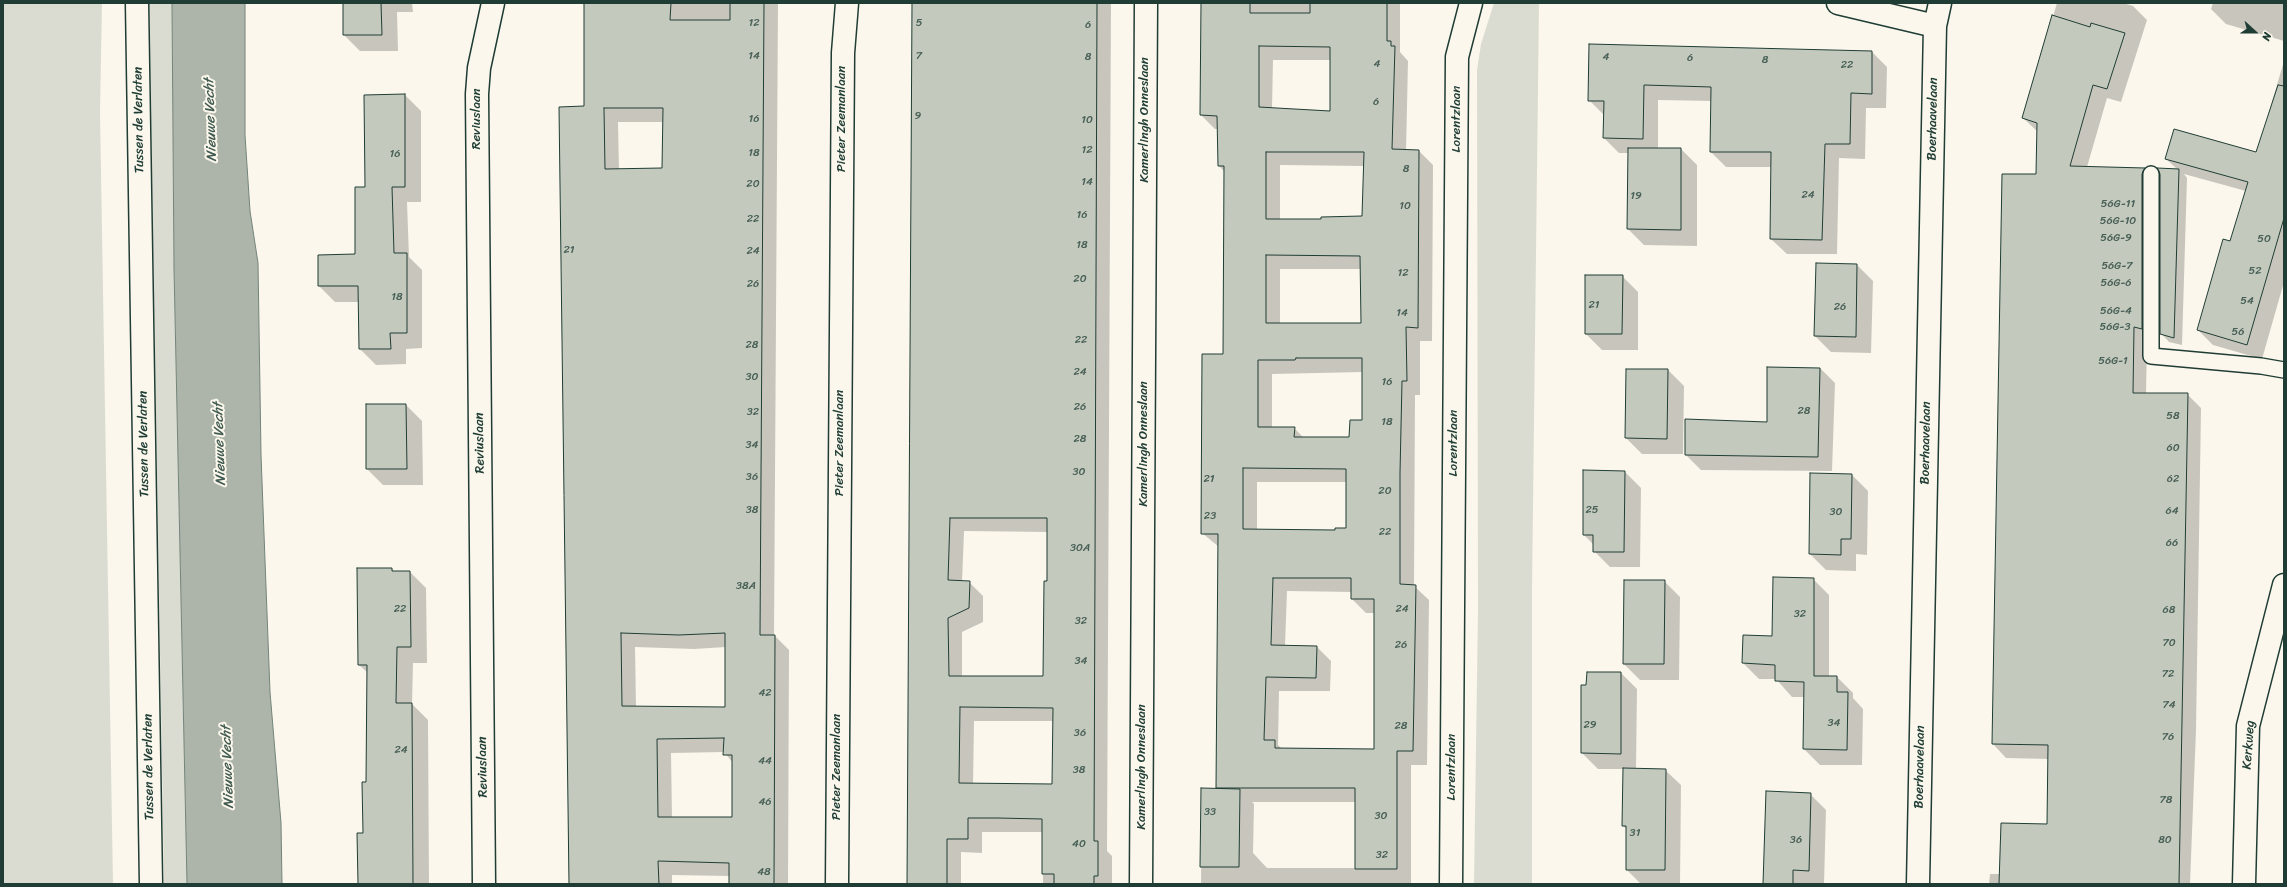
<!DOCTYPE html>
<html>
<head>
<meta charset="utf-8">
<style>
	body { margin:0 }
	#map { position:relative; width:2287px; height:887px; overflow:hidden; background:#fbf7ec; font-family:Sriracha,sans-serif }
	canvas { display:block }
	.frame { position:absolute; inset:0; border:4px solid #1f3d34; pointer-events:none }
	.north { position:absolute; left:2235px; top:12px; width:40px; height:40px; -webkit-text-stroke:3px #fbf7ec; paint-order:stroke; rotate:111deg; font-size:11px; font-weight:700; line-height:16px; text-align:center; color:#1f3d34 }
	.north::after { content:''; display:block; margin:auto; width:14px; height:18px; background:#1f3d34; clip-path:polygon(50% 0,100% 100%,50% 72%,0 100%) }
</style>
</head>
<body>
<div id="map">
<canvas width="2287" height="887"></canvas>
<div class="frame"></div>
<div class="north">N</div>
</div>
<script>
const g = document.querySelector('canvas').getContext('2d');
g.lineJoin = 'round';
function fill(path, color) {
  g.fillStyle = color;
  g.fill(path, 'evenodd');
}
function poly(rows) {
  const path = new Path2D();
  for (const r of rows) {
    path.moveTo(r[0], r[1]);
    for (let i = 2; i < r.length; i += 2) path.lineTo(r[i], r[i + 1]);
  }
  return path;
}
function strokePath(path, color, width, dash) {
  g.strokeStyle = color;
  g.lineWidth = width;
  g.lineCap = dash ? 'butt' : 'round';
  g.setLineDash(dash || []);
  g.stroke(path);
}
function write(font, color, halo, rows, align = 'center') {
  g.font = font + ' Sriracha,sans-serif';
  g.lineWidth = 4;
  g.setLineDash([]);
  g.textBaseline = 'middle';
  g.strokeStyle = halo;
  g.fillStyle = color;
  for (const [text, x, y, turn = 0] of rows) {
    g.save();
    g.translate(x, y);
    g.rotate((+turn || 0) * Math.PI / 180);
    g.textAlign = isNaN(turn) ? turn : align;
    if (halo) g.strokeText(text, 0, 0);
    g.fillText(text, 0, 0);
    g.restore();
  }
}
fill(poly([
	[3,3,102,3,100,112,113,884,3,884],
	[149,3,172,3,174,268,187,884,164,884],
	[1494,3,1539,3,1532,590,1532,884,1474,884,1478,610,1477,70,1481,44]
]), '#dbdcd1');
const water = poly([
	[172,3,245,3,245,135,250,211,258,263,261,455,270,692,281,823,282,884,187,884,174,268,172,3]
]);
fill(water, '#adb4aa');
strokePath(water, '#74847b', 1);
fill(poly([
	[344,3,412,3,413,12,397,12,398,51,360,51,344,35],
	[582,3,778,3,774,635,789,650,788,884,730,884,730,876,672,875,672,884,569,884,560,108,585,107,584,5],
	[618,122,664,122,663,169,619,170],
	[635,647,694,649,726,647,726,708,636,707],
	[724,752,733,763,733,818,672,818,671,753],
	[913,3,1111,3,1107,851,1112,856,1112,884,1043,884,1043,832,982,832,982,853,961,852,961,884,909,884],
	[964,531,1048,532,1044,677,962,677,962,632,983,622,983,596,969,582,962,582],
	[974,721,1054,721,1053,785,973,785],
	[1201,3,1400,3,1400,52,1408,61,1406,151,1419,151,1433,165,1432,341,1420,341,1420,395,1415,395,1414,586,1429,600,1427,765,1411,765,1411,884,1201,884,1202,789,1218,789,1219,547,1202,533,1224,355,1225,172,1219,166,1218,129,1215,129,1201,115],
	[1273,60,1331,60,1331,112,1272,109],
	[1280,165,1364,166,1363,217,1322,220,1280,220],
	[1280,269,1362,269,1362,324,1280,324],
	[1363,372,1363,421,1350,438,1304,438,1294,428,1272,428,1272,374],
	[1257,482,1347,482,1347,529,1336,531,1257,530],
	[1287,591,1352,592,1352,599,1366,613,1375,613,1375,750,1282,749,1278,745,1279,691,1330,691,1331,661,1317,647,1285,646],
	[1252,802,1356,802,1356,868,1267,868,1253,853,1254,804],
	[2057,3,2123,3,2133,6,2147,20,2121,102,2107,98,2087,167,2145,169,2158,182,2147,340,2146,394,2187,394,2201,408,2196,730,2190,884,1989,884,1990,874,2001,874,2048,825,2049,759,2006,758,1993,744,2003,175,2037,176,2038,132,2023,118],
	[2213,3,2284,3,2284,41,2226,24,2211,9],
	[1590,45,1872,52,1887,67,1886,108,1866,108,1865,159,1839,158,1837,254,1787,254,1771,239,1772,167,1726,167,1711,152,1712,101,1658,100,1658,149,1681,149,1697,165,1697,246,1644,245,1628,229,1629,153,1619,153,1604,138,1604,115,1589,100],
	[2284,61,2284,282,2262,359,2213,345,2198,330,2231,242,2246,191,2184,174,2187,178,2182,345,2169,342,2161,333,2177,169,2166,159,2257,153],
	[405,95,421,111,421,202,407,202,409,257,422,270,422,348,406,349,406,364,376,365,360,349,359,302,335,302,319,286,356,255,366,188],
	[1857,265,1873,281,1871,353,1831,352,1815,336],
	[1622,276,1638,292,1638,350,1602,350,1586,334],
	[1820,368,1835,383,1832,471,1701,470,1686,455,1768,423],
	[1668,370,1684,386,1683,454,1642,454,1626,438],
	[406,405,422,421,423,485,383,485,367,469],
	[1584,471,1625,472,1641,488,1640,567,1610,567,1594,551,1594,545,1584,535],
	[1811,474,1852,475,1868,491,1867,555,1856,554,1856,571,1826,570,1810,554],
	[392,569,395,572,410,572,426,588,427,663,413,663,412,704,428,720,429,884,359,884,367,783,368,673,359,665],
	[1813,579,1829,595,1829,677,1837,677,1853,693,1853,698,1863,709,1862,765,1820,765,1804,749,1805,697,1792,697,1776,679,1759,679,1743,663,1773,637],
	[1664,581,1680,597,1679,680,1640,680,1624,664],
	[1588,673,1621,673,1637,689,1636,769,1665,770,1681,785,1680,884,1641,884,1627,870,1627,829,1623,826,1624,769,1598,769,1582,753],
	[1810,794,1826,810,1824,884,1764,884]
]), '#0003');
const building = poly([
	[343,3,381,3,382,35,343,35,343,3],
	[584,3,671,3,670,20,730,20,730,3,764,3,760,635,775,635,774,884,729,884,729,863,658,861,659,884,569,884,559,107,584,106,584,3],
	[604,108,663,108,662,168,605,169,604,108],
	[621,633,679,635,725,633,725,707,622,706,621,633],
	[724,738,723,755,732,755,732,817,658,817,657,739,724,738],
	[912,3,1097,3,1094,841,1098,841,1098,876,1094,876,1094,884,1054,884,1054,874,1042,874,1042,819,998,818,968,818,968,839,947,839,947,884,907,884,912,3],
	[950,518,1047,518,1047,581,1044,581,1043,676,949,676,948,618,969,608,970,581,948,580,950,518],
	[960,707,1053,708,1052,784,959,783,960,707],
	[1201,3,1250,3,1250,13,1310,13,1310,3,1387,3,1387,41,1391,41,1391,46,1395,46,1392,149,1419,150,1418,328,1406,327,1407,381,1402,381,1400,473,1400,584,1416,585,1413,751,1397,751,1397,869,1355,869,1355,788,1216,788,1218,534,1201,534,1202,354,1223,354,1224,166,1218,166,1217,116,1200,115,1201,3],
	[1259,46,1330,47,1330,111,1259,107,1259,46],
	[1266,152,1364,152,1362,216,1321,217,1321,219,1266,219,1266,152],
	[1266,255,1360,256,1361,323,1266,323,1266,255],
	[1296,358,1362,358,1362,420,1350,420,1349,437,1294,437,1295,427,1258,427,1258,360,1295,360,1296,358],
	[1243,468,1346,469,1346,528,1335,528,1335,530,1243,529,1243,468],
	[1273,578,1351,578,1351,599,1374,599,1374,749,1275,748,1275,740,1264,740,1266,677,1316,678,1317,646,1271,645,1273,578],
	[2052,15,2090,27,2091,23,2125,33,2107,89,2093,85,2070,166,2145,168,2142,174,2142,329,2134,327,2133,393,2188,393,2179,884,1999,884,2001,823,2047,824,2048,745,1992,744,2002,174,2036,174,2037,123,2022,118,2052,15],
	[1589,44,1872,51,1872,94,1851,93,1850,144,1825,144,1822,240,1770,239,1771,152,1710,152,1711,87,1644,85,1643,139,1603,138,1604,101,1588,101,1589,44],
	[2278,85,2284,86,2284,218,2247,345,2197,330,2223,239,2230,241,2248,182,2165,159,2174,129,2256,152,2278,85],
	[405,94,405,187,392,187,394,253,407,253,407,333,390,333,391,349,359,349,358,286,318,286,318,255,355,254,355,187,365,187,364,95,405,94],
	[1628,148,1681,148,1681,230,1627,229,1628,148],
	[2157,168,2179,169,2174,338,2160,334,2160,174,2157,168],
	[1816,263,1857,264,1856,337,1814,336,1816,263],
	[1585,275,1623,275,1622,334,1585,334,1585,275],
	[1767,367,1820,368,1818,457,1685,455,1685,419,1767,422,1767,367],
	[1626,369,1668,369,1667,439,1625,438,1626,369],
	[366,404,406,404,407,469,366,469,366,404],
	[1583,470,1625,471,1624,552,1593,552,1593,535,1583,535,1583,470],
	[1810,473,1852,474,1851,539,1841,539,1841,555,1809,554,1810,473],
	[357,568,392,568,392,571,410,571,411,647,397,647,396,703,412,703,413,884,358,884,357,833,363,833,362,782,366,782,367,665,358,665,357,568],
	[1773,577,1814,578,1814,676,1837,676,1837,692,1848,692,1847,750,1803,749,1804,682,1775,681,1775,665,1742,663,1743,635,1772,636,1773,577],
	[1624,580,1665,580,1664,664,1623,664,1624,580],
	[1587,672,1621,672,1621,754,1581,753,1581,685,1586,685,1587,672],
	[1623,768,1666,769,1665,870,1626,870,1626,826,1622,826,1623,768],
	[1201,788,1240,789,1239,867,1200,867,1201,788],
	[1766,791,1811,793,1809,871,1793,870,1793,884,1763,884,1766,791]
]);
fill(building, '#c4c9be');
strokePath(building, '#1f3d34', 1);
const service = poly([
	[2151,174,2151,356,2261,366,2284,370]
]);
const minor = poly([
	[137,3,151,884],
	[1838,3,1935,26],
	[484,884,477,94,479,68,493,3],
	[837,884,843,53,847,3],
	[1141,884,1146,3],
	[1451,884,1457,57,1471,3],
	[1918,884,1935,26,1940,3],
	[2244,884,2248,726,2284,585]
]);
strokePath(service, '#1f3d34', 18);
strokePath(minor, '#1f3d34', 25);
strokePath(service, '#fbf7ec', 15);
strokePath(minor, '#fbf7ec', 22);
write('11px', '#486056', null, [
	["12",754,23],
	["5",919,23],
	["6",1088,25],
	["14",754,56],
	["7",919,56],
	["8",1088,57],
	["4",1606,57],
	["6",1690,58],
	["8",1765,60],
	["4",1377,64],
	["22",1847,65],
	["6",1376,102],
	["9",918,116],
	["16",754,119],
	["10",1087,120],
	["12",1087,150],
	["18",754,153],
	["16",395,154],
	["8",1406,169],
	["14",1087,182],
	["20",753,184],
	["24",1808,195],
	["19",1636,196],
	["56G-11",2118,204],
	["10",1405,206],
	["16",1082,215],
	["22",753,219],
	["56G-10",2118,221],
	["56G-9",2116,238],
	["50",2264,239],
	["18",1082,245],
	["21",569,250],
	["24",753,251],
	["56G-7",2117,266],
	["52",2255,271],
	["12",1403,273],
	["20",1080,279],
	["56G-6",2116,283],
	["26",753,284],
	["18",397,297],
	["54",2247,301],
	["21",1594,305],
	["26",1840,307],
	["56G-4",2116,311],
	["14",1402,313],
	["56G-3",2115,327],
	["56",2238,332],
	["22",1081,340],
	["28",752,345],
	["56G-1",2113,361],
	["24",1080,372],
	["30",752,377],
	["16",1387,382],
	["26",1080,407],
	["28",1804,411],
	["32",753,412],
	["58",2173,416],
	["18",1387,422],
	["28",1080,439],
	["34",752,445],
	["60",2173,448],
	["30",1079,472],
	["36",752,477],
	["21",1209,479],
	["62",2173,479],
	["20",1385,491],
	["38",752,510],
	["25",1592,510],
	["64",2172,511],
	["30",1836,512],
	["23",1210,516],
	["22",1385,532],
	["66",2172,543],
	["30A",1080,548],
	["38A",746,586],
	["22",400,609],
	["24",1402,609],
	["68",2169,610],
	["32",1800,614],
	["32",1081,621],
	["70",2169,643],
	["26",1401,645],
	["34",1081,661],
	["72",2168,674],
	["42",765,693],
	["74",2169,705],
	["34",1834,723],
	["29",1590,725],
	["28",1401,726],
	["36",1080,733],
	["76",2168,737],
	["24",401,750],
	["44",765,761],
	["38",1079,770],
	["78",2166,800],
	["46",765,802],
	["33",1210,812],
	["30",1381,816],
	["31",1635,833],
	["36",1796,840],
	["80",2165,840],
	["40",1079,844],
	["32",1382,855],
	["48",764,872]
]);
write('13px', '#1f3d34', '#fbf7ec', [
	["Reviuslaan",477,119,-90],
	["Pieter Zeemanlaan",842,119,-90],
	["Lorentzlaan",1457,119,-90],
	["Boerhaavelaan",1933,119,-89],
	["Tussen de Verlaten",139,120,-91],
	["Kamerlingh Onneslaan",1145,120,-90],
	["Reviuslaan",480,443,-91],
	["Pieter Zeemanlaan",840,443,-90],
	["Lorentzlaan",1454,443,-90],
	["Boerhaavelaan",1926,443,-89],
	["Tussen de Verlaten",144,444,-91],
	["Kamerlingh Onneslaan",1144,444,-90],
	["Kerkweg",2249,745,-86],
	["Tussen de Verlaten",149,767,-91],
	["Reviuslaan",483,767,-91],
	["Pieter Zeemanlaan",837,767,-90],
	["Kamerlingh Onneslaan",1142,767,-90],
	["Lorentzlaan",1452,767,-90],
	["Boerhaavelaan",1920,767,-89]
]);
write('italic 14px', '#425b52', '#fbf7ec', [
	["Nieuwe Vecht",211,120,-92],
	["Nieuwe Vecht",220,444,-92],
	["Nieuwe Vecht",228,767,-92]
]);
</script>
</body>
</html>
